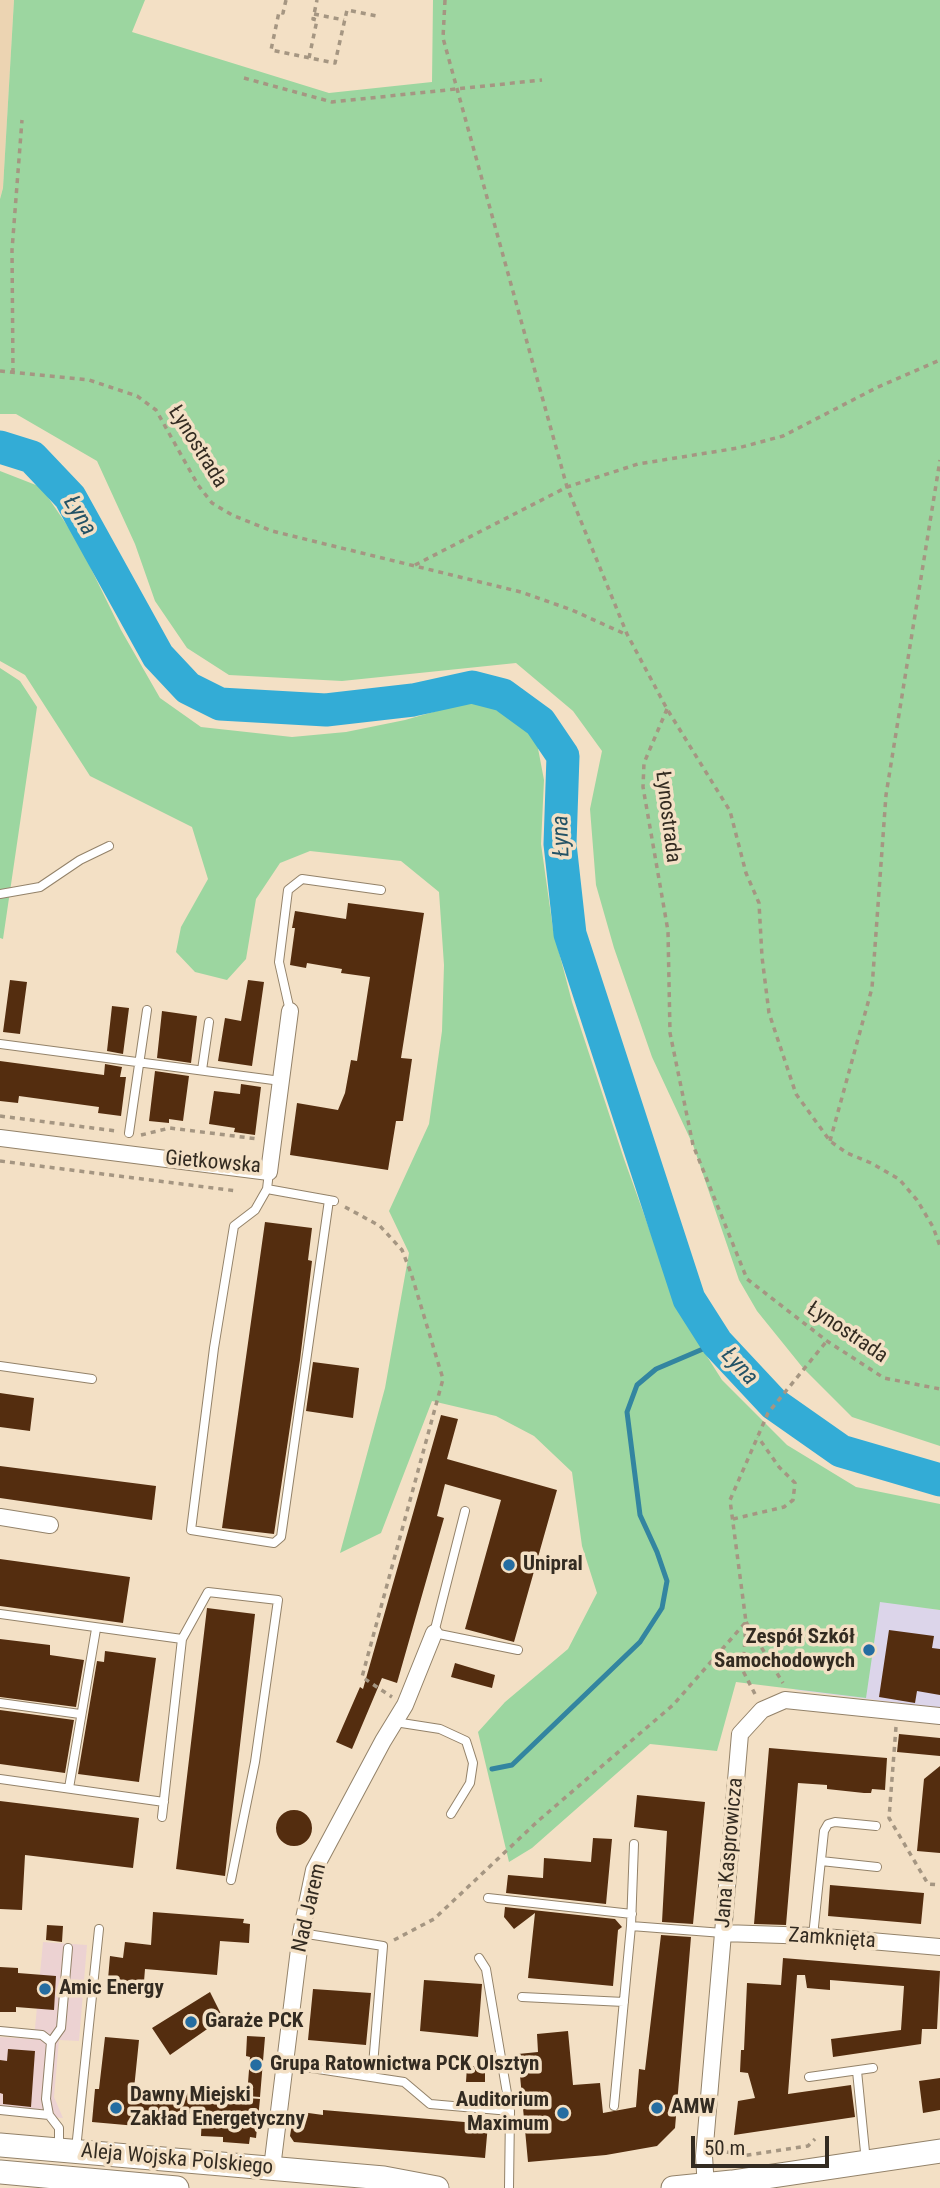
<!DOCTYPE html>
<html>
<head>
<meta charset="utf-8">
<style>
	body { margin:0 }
	#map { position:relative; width:940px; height:2188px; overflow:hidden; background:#f3e0c5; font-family:"Roboto Condensed",sans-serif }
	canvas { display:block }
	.scale { position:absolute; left:691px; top:2136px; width:138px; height:32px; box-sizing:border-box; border:4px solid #332b21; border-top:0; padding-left:9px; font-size:21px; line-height:24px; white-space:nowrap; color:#332b21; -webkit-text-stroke:5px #f3e0c5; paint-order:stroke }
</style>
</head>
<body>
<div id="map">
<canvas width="940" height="2188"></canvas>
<div class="scale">50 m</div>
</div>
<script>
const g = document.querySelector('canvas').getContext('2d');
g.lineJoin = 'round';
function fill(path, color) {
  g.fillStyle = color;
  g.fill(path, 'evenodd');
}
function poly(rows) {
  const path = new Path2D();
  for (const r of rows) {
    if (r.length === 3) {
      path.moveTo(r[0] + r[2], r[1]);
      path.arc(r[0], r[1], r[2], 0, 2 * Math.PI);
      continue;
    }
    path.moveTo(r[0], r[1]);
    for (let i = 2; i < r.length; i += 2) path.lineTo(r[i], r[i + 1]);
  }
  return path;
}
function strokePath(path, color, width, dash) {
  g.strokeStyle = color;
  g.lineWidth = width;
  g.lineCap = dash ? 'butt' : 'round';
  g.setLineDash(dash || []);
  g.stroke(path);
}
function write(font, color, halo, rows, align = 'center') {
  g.font = font + ' "Roboto Condensed",sans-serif';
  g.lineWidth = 7;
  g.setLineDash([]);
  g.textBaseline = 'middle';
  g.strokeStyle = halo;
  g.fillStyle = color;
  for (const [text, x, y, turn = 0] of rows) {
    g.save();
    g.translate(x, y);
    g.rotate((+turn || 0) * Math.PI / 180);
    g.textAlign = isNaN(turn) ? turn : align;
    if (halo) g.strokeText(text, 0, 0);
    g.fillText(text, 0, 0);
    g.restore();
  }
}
fill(poly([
	[43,1942,87,1945,79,2041,59,2040,54,2097,63,2118,0,2113,0,2037,34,2039]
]), '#ecd2d2');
fill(poly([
	[0,0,14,0,3,188,0,198]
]), '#ecd4b2');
fill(poly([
	[803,1579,880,1601,940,1610,940,1708,795,1690]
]), '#dcd5ea');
fill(poly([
	[14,0,145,0,132,32,329,93,432,82,433,0,940,0,940,1446,852,1417,803,1368,757,1311,739,1280,693,1145,652,1057,614,948,596,885,590,809,602,751,573,711,516,663,342,681,229,675,187,648,155,601,135,544,97,461,16,414,0,414,0,199,3,188],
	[0,471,41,487,77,540,121,630,160,698,201,727,292,737,346,732,405,720,472,701,515,713,537,743,544,780,541,844,553,929,572,1002,624,1159,680,1314,722,1380,787,1445,856,1487,940,1504,940,1610,880,1602,866,1698,736,1682,717,1751,650,1744,532,1848,509,1862,478,1732,505,1702,568,1649,597,1593,582,1546,572,1472,534,1436,496,1416,432,1401,381,1533,340,1553,385,1388,409,1253,389,1211,429,1124,442,1031,444,965,439,892,401,861,310,851,280,863,256,899,246,959,227,980,195,972,176,952,181,927,208,879,192,827,90,776,25,675,0,661],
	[0,668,20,681,37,707,3,939,0,938]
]), '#9cd6a0');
strokePath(poly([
	[492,1769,512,1765,640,1642,662,1608,667,1581,657,1552,640,1515,627,1412,637,1385,656,1369,717,1343]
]), '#3385a0', 5);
strokePath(poly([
	[0,447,32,457,70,497,158,656,188,688,220,704,326,710,413,700,472,687,503,695,540,722,563,756,560,844,570,934,689,1299,717,1343,774,1404,841,1451,940,1480]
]), '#33acd6', 33);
fill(poly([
	[348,903,424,913,401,1058,412,1059,403,1121,396,1121,388,1170,290,1155,297,1103,338,1110,345,1093,351,1060,357,1061,370,977,341,973,342,969,307,963,306,968,290,965,295,928,292,928,295,911,346,919],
	[10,980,27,982,20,1034,3,1032],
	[248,980,264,982,252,1066,218,1061,225,1018,241,1021],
	[112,1006,129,1008,123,1054,107,1051],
	[162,1011,197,1016,191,1063,157,1058],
	[0,1061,104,1075,105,1064,122,1067,120,1077,126,1077,121,1116,98,1113,99,1107,19,1096,18,1103,0,1101],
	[155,1071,189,1076,183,1121,169,1119,169,1123,149,1121],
	[241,1084,261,1087,255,1135,234,1132,235,1128,209,1124,214,1091,240,1094],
	[265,1222,312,1228,308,1260,312,1261,300,1360,274,1534,222,1528],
	[313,1362,359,1368,353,1418,306,1411],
	[0,1393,34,1398,30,1431,0,1427],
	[441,1415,458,1419,447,1459,557,1490,514,1642,465,1629,501,1500,445,1484,437,1516,444,1518,397,1683,382,1678,352,1749,336,1742,360,1687,363,1689],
	[0,1466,156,1486,152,1520,0,1498],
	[0,1559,130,1577,123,1623,0,1606],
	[207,1608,255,1614,225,1876,176,1869],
	[889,1630,934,1636,932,1648,940,1649,940,1695,917,1691,915,1703,879,1697],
	[0,1639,50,1645,50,1655,84,1660,76,1707,0,1697],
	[105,1651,156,1658,139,1782,78,1774,97,1661,104,1662],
	[455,1663,495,1675,492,1688,451,1677],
	[0,1710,74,1720,65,1773,0,1764],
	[899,1734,940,1738,940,1756,897,1752],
	[769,1748,887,1758,885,1790,872,1789,871,1793,864,1793,827,1789,827,1785,798,1783,786,1925,754,1924],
	[940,1766,940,1853,917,1851,924,1779],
	[637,1795,705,1802,693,1924,662,1922,667,1831,634,1827],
	[0,1801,139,1818,133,1868,25,1855,22,1910,0,1909],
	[294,1828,18],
	[593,1838,612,1839,606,1904,506,1893,508,1875,543,1878,544,1858,591,1862],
	[830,1885,924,1893,921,1924,828,1916],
	[505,1907,615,1919,622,1927,618,1930,613,1986,528,1978,535,1913,514,1929,504,1917],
	[153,1912,244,1919,243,1923,250,1924,249,1943,220,1941,217,1975,145,1969,143,1994,107,1991,110,1956,123,1958,125,1942,151,1945],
	[47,1925,63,1926,62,1942,46,1940],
	[661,1935,691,1937,675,2128,657,2146,606,2155,528,2162,518,2054,538,2052,537,2034,568,2031,573,2085,600,2083,603,2113,636,2107,639,2069,645,2070],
	[783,1958,940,1971,937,2029,922,2029,921,2044,833,2057,831,2039,901,2030,904,1986,830,1980,830,1990,807,1988,805,1975,797,1975,788,2094,851,2085,855,2117,734,2135,738,2101,755,2098,748,2073,740,2072,741,2050,744,2050,747,1983,781,1985],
	[0,1967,18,1968,18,1973,56,1976,54,2010,16,2007,16,2012,0,2012],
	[424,1980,482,1984,478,2037,420,2031],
	[313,1989,371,1993,366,2045,308,2040],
	[210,1992,223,2018,170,2055,152,2028],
	[247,2036,265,2037,260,2097,247,2096,250,2057,246,2056],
	[105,2037,139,2040,134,2089,260,2099,256,2138,250,2137,249,2144,223,2142,223,2137,201,2136,202,2116,198,2114,138,2110,137,2126,92,2122,95,2089,99,2089],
	[8,2049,35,2051,31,2107,3,2104,3,2094,0,2093,0,2060,7,2061],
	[467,2066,485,2066,485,2082,466,2082],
	[940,2078,940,2110,923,2113,919,2081],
	[323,2110,488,2124,485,2158,294,2142,290,2136,294,2111,323,2115]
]), '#542d0f');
const lane = poly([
	[0,894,40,887,80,860,109,846],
	[290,1011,279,962,288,890,302,879,381,890],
	[0,1044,281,1081],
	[202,1070,209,1022],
	[129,1133,147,1010],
	[269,1172,267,1189,334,1201],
	[267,1189,255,1210,234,1226,214,1348,191,1530,274,1543,281,1537,329,1200],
	[0,1366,92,1379],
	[465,1511,434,1633,518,1650],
	[0,1614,182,1639],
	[0,1703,80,1714],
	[395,1722,440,1729,466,1741,473,1763,470,1783,451,1814],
	[0,1779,164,1802],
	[69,1788,96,1629],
	[162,1817,182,1639,208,1592,278,1600,255,1762,231,1880],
	[821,1861,877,1867],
	[488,1898,632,1914],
	[631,1926,723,1933],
	[301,1933,383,1946,372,2077],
	[813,1936,824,1831,828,1824,835,1822,876,1826],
	[479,1958,486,1969,510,2111,509,2188],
	[522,1997,624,2002],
	[0,2031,42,2035,51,2042,46,2099,49,2115,59,2128,59,2149],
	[51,2042,61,2028,68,1948],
	[285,2064,404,2082,430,2104,510,2111],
	[857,2071,866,2162],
	[809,2077,873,2068],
	[614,2106,631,1926,634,1844],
	[0,2110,49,2115],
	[76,2149,99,1929]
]);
const street = poly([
	[0,1138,269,1172,290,1011],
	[0,1517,50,1525],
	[723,1933,813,1936,940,1947],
	[272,2168,301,1933,314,1870,383,1741,405,1705,434,1633],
	[706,2188,704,2156,740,1734,762,1710,785,1700,940,1716]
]);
const secondary = poly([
	[0,2145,384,2178,437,2188],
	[0,2172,177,2188],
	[673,2188,732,2182,940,2151]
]);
strokePath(lane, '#938269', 10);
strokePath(street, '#938269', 18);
strokePath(secondary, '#938269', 25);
strokePath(poly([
	[286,0,283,13,279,12,271,50,335,63,347,10,377,16],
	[445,0,443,38,567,487,627,634,667,709,730,811,746,873,759,903,762,957,769,1013,796,1094,830,1141,847,1153,871,1163,899,1179,917,1200,933,1227,940,1246],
	[314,14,344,20],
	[309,58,317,20,313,19,317,0],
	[244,78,332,102,542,80],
	[0,371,89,380,137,396,156,410,198,485,212,503,232,515,272,531,521,592,572,610,625,634],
	[13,373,12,250,22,120],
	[415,565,567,487,638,464,738,448,783,436,876,388,940,360],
	[667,709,644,763,643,787,668,931,670,1033,693,1145,747,1279,827,1341,884,1378,940,1389],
	[0,1116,116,1131],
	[141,1135,170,1128,258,1139],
	[830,1141,872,988,886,795,940,460],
	[0,1161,237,1191],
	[345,1207,380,1226,402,1250,411,1273,443,1379,362,1677,392,1697],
	[733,1519,784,1507,793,1500,795,1483,779,1467,758,1437],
	[746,1622,783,1683],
	[746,1622,743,1671,756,1696],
	[896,1727,889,1818,928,1884,940,1885],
	[394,1940,434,1919,538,1821,673,1705,746,1622,730,1500,768,1413,826,1342],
	[727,2152,742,2156,808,2146,815,2139]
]), '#a59682', 3.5, [5, 5]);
strokePath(lane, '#fff', 8);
strokePath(street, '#fff', 16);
strokePath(secondary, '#fff', 23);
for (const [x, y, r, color] of [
	[509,1565,7,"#256da1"],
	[869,1650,7,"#256da1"],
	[45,1989,7,"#256da1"],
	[191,2022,7,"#256da1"],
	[256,2065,7,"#256da1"],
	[116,2108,7,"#256da1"],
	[657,2108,7,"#256da1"],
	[563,2113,7,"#256da1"]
]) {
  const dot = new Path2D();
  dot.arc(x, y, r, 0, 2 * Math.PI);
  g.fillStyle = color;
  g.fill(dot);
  strokePath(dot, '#f3e0c5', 2.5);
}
write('21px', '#332b21', '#f3e0c5', [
	["Łynostrada",197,447,58],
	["Łynostrada",667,817,83],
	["Gietkowska",213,1163,5],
	["Łynostrada",847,1333,34],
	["Jana Kasprowicza",730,1853,-85],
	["Nad Jarem",310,1908,-77],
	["Zamknięta",832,1939,4],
	["Aleja Wojska Polskiego",177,2160,5]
]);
write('bold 21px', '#332b21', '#f3e0c5', [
	["Unipral",523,1565],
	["Zespół Szkół",855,1638,"right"],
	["Samochodowych",855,1662,"right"],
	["Amic Energy",59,1989],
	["Garaże PCK",205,2022],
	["Grupa Ratownictwa PCK Olsztyn",270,2065],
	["Dawny Miejski",130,2096],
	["Zakład Energetyczny",130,2120],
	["Auditorium",549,2101,"right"],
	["Maximum",549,2125,"right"],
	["AMW",671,2108]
], 'left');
write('italic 23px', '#235265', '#f3e0c5', [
	["Łyna",79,516,59],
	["Łyna",562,836,-92],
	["Łyna",739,1367,47]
]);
</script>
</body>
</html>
